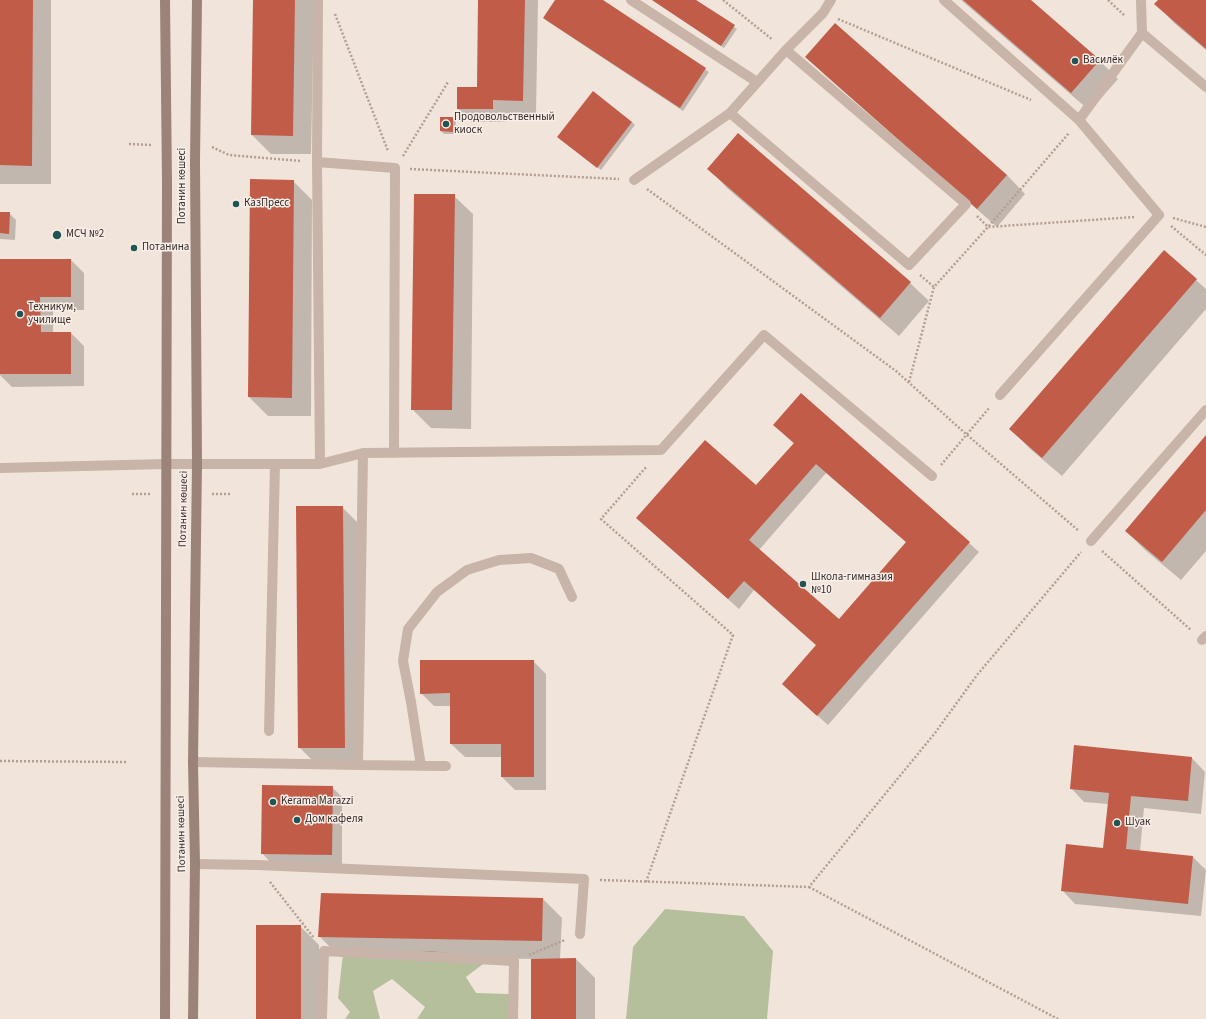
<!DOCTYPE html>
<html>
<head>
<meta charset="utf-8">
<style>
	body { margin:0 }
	canvas { display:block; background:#f1e5db }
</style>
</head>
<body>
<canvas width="1206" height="1019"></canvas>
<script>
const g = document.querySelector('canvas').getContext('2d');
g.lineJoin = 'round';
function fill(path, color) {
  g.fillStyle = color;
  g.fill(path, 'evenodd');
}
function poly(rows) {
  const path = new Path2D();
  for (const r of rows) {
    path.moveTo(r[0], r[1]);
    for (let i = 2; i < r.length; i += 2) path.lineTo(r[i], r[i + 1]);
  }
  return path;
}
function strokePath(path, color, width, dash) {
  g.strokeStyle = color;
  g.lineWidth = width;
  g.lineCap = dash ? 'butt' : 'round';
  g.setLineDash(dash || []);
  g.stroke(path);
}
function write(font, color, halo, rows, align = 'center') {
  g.font = font + ' "Source Sans 3",sans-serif';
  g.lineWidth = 3;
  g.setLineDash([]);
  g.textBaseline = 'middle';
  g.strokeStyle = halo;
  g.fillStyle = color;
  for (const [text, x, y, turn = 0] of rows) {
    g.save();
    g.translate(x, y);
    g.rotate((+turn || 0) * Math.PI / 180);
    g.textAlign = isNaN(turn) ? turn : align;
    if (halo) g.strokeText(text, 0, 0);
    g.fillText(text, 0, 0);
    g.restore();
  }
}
fill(poly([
	[665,909,744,916,773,951,767,1019,626,1019,633,947],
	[431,951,491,958,466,977,476,993,509,994,509,1019,417,1019,425,1007,392,979,373,991,380,1019,345,1019,350,1012,338,998,343,954]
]), '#b6bf9c');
fill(poly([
	[0,0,51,0,51,184,0,184],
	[254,0,314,0,311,154,271,154,252,135],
	[479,0,538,0,536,114,506,113,506,122,471,122,458,109,478,88],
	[556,0,601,0,709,72,683,111,547,21,544,18],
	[652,0,694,0,737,29,724,48],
	[961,0,1029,0,1099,60,1118,79,1090,111],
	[1159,0,1206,0,1206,50,1174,23,1156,4],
	[806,56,1007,175,1025,194,997,227,825,75],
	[453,118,456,121,455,134,444,134,441,131],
	[632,122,635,125,601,170,562,140],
	[709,169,910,283,929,301,899,336,727,188],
	[293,181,312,200,311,416,268,416,249,397],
	[454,196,473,214,471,429,431,428,412,409],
	[0,213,9,213,16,220,15,240,0,239],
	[0,260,71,260,84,273,84,310,53,310,53,333,71,333,84,346,84,386,12,387,0,375],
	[1196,280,1206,289,1206,309,1062,476,1029,448,1011,429],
	[785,435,969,543,979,552,828,725,793,694,817,646,754,590,739,609,637,518,756,487,794,444],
	[826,473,907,543,839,620,759,550],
	[1206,437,1206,551,1181,580,1145,550,1126,531],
	[342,507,361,526,363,766,318,766,299,747],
	[533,661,546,674,546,790,515,790,502,777,502,757,465,757,451,744,451,706,434,706,421,693],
	[1192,758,1205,772,1201,814,1144,808,1140,851,1193,857,1206,870,1201,916,1075,904,1062,890,1104,849,1108,804,1084,802,1071,788],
	[332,787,342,797,342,864,272,864,262,853],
	[543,899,562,918,560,959,576,959,595,978,595,1019,532,1019,532,959,338,955,319,936],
	[300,926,319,945,319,1019,257,1019]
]), '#0003');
fill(poly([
	[0,0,33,0,32,166,0,165],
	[253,0,295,0,293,136,251,135],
	[478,0,525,0,523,101,493,100,493,109,457,109,457,87,477,87],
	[555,0,603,0,706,68,680,108,543,18],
	[652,0,696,0,735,25,721,46],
	[963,0,1031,0,1100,60,1071,93],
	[1158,0,1206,0,1206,49,1154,4],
	[835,23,1007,175,977,209,805,57],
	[593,91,632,122,597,168,557,137],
	[440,117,453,117,453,132,440,131],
	[738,133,911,282,880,318,707,169],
	[250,179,294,180,292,398,248,397],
	[414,194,455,194,452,410,411,410],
	[0,212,10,212,9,234,0,233],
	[1164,250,1197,279,1042,458,1009,429],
	[0,259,71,259,71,297,40,297,41,332,71,332,71,374,0,374],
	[801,393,970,542,817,716,782,684,816,645,744,581,728,599,636,518,705,440,756,485,794,443,773,425],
	[816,464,906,542,839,619,749,540],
	[1206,435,1206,510,1162,562,1125,531],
	[296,506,343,506,345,748,298,748],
	[420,660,534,660,534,777,501,777,501,744,450,744,450,693,420,694],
	[1074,745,1192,757,1188,801,1131,796,1126,849,1193,856,1188,904,1061,891,1066,844,1103,848,1109,793,1070,789],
	[262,785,333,786,332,855,261,854],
	[321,893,543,898,542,941,318,937],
	[256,925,301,925,301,1019,256,1019],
	[576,958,576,1019,531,1019,531,959]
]), '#c15c49');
strokePath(poly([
	[723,0,773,40],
	[1108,0,1125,16],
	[335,14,388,151],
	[838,19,1031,100],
	[129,144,151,145],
	[212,147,229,155,301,161],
	[403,156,448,82],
	[410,169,619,179],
	[647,189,896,371,966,434,1079,531],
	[977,216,988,227,1135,217],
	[1173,218,1206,227],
	[1171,226,1206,255],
	[920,275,934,287],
	[909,382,934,287,988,227,1069,133],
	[941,465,990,407],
	[132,494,151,494],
	[212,494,232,494],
	[1102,551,1191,630],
	[0,761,127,762],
	[600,880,809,887,935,733,977,675,1081,552],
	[270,882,314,938],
	[646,882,733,635,601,519,647,466],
	[809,887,1058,1019],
	[529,955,565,940]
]), '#b49e92', 2.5, [2, 2]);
strokePath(poly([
	[318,0,317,162,320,464],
	[631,0,757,82],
	[944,0,1079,120],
	[1141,0,1142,33,1206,87],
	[786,50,966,204,909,265,730,113,786,50,823,13,831,0],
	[317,162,395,168,394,453],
	[634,180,730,113],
	[1000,395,1159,215,1079,120,1142,33],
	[0,468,166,464,320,464,363,453,661,450,764,335,932,476],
	[1091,541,1206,410],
	[1202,640,1206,636],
	[269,731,275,464],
	[193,762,358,765,363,453],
	[358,765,446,766],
	[421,766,411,702,403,661,408,629,437,592,467,570,499,560,531,558,559,569,572,597],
	[195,864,257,865,584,879,580,934],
	[322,1019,324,951,514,961,513,1019]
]), '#c8b4a8', 10);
strokePath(poly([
	[165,1019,167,183,165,0],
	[193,1019,195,864,193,762,197,464,195,161,197,0]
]), '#9c8379', 10);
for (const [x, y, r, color] of [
	[1075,61,4,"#1f5554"],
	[446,124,4,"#1f5554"],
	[236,204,4,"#1f5554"],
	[57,235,5,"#1f5554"],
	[134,248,4,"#1f5554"],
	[20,314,4,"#1f5554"],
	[803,584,4,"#1f5554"],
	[273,802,4,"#1f5554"],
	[297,820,4,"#1f5554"],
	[1117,823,4,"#1f5554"]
]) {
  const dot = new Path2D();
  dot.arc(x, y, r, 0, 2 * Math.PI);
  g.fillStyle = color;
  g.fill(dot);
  strokePath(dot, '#f9efe8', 1.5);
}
write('11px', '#352b28', '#f9efe8', [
	["Василёк",1083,61],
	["Продовольственный",454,118],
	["киоск",454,131],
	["КазПресс",244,204],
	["МСЧ №2",66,235],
	["Потанина",142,248],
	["Техникум,",28,308],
	["училище",28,321],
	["Школа-гимназия",811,578],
	["№10",811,591],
	["Kerama Marazzi",281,802],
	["Дом кафеля",305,820],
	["Шуак",1125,823]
], 'left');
write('11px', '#352b28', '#f9efe8', [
	["Потанин көшесі",183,186,-90],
	["Потанин көшесі",184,509,-89],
	["Потанин көшесі",182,834,-91]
]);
</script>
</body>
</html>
